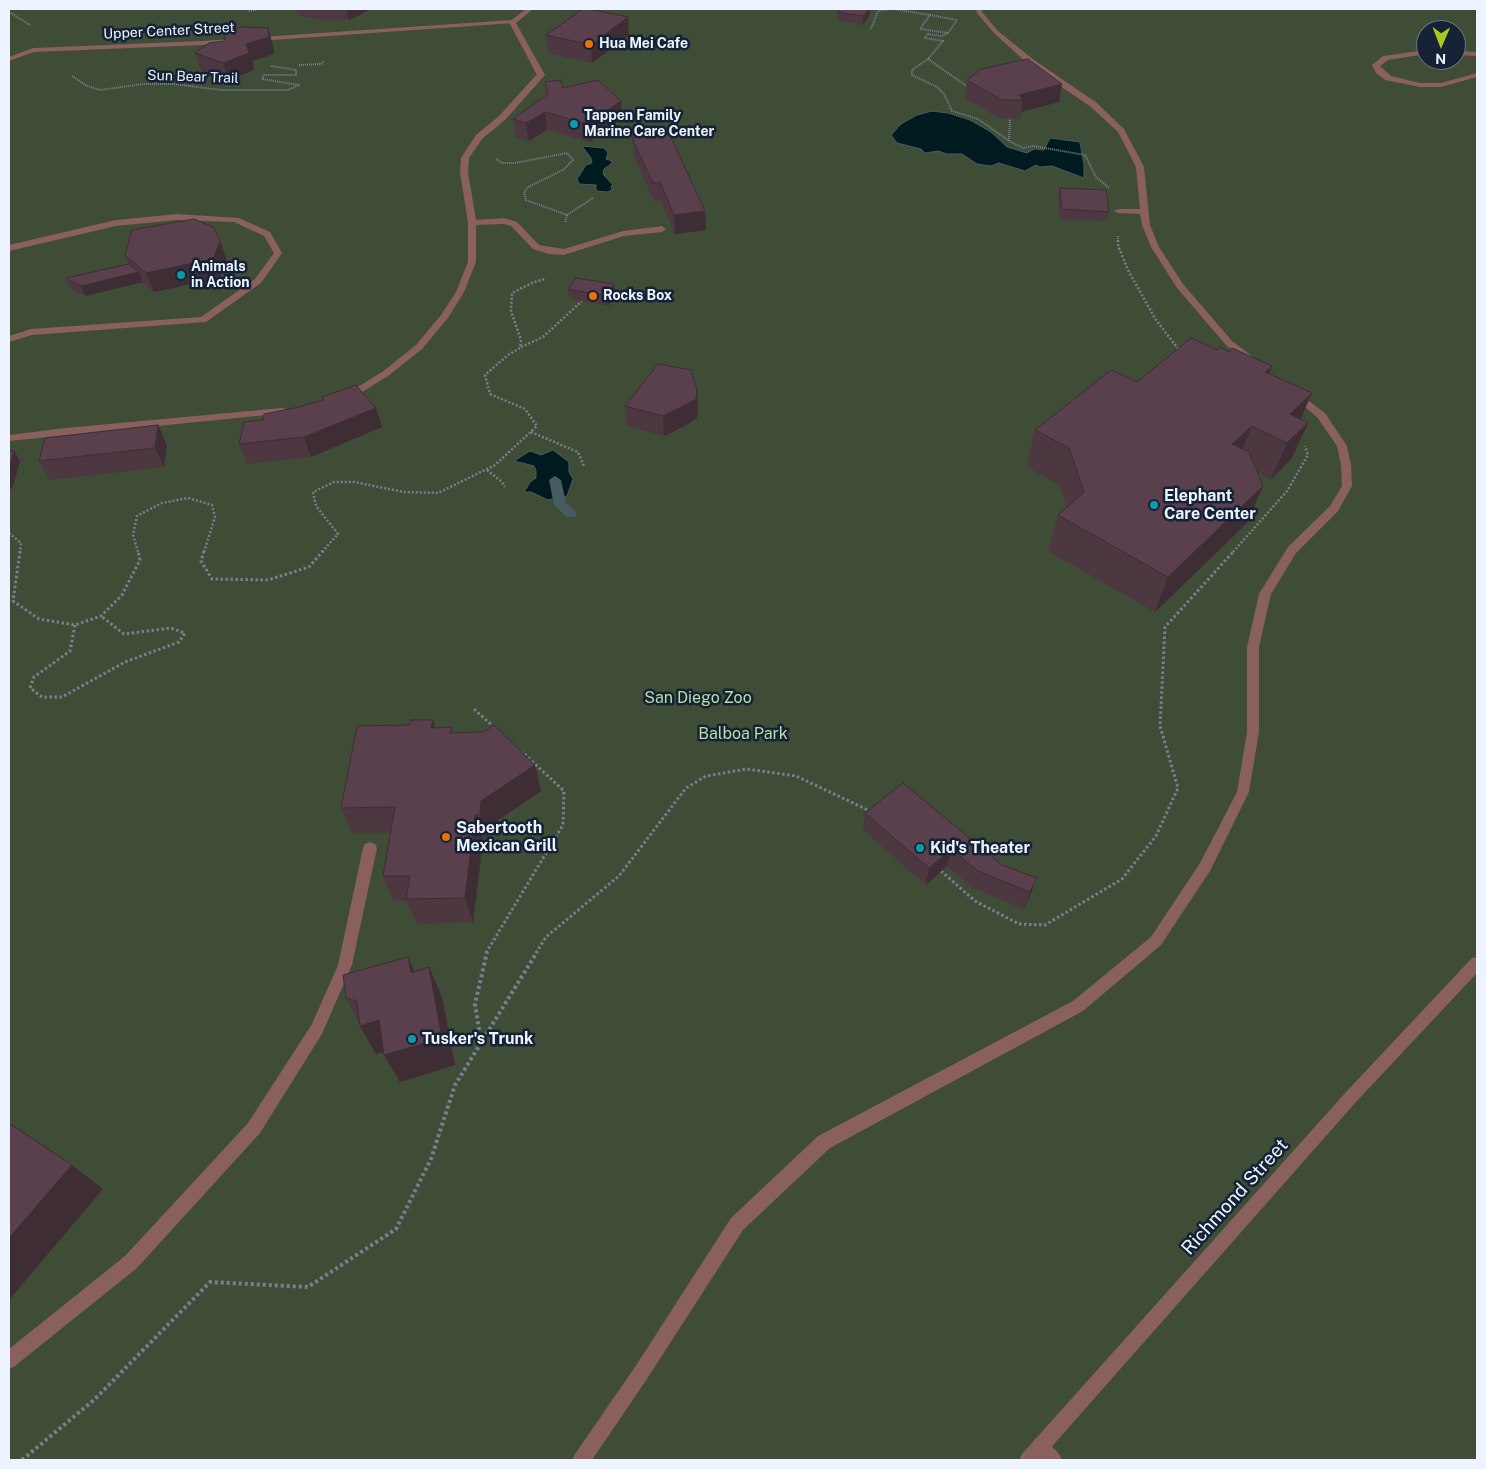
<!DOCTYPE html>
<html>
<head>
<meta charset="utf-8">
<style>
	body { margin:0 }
	#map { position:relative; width:1486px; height:1469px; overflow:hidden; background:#1f2c40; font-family:"Public Sans",sans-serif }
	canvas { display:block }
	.frame { position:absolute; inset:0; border:10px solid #edf4ff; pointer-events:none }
	.north { position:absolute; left:1416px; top:20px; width:50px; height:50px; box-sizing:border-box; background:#152235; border:1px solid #6b7686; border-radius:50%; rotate:181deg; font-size:14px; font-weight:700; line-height:20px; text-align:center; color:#edf4ff }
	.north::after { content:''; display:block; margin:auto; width:18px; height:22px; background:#a6c820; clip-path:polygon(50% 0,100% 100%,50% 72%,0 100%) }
</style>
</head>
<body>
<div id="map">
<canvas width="1486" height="1469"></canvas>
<div class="frame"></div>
<div class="north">N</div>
</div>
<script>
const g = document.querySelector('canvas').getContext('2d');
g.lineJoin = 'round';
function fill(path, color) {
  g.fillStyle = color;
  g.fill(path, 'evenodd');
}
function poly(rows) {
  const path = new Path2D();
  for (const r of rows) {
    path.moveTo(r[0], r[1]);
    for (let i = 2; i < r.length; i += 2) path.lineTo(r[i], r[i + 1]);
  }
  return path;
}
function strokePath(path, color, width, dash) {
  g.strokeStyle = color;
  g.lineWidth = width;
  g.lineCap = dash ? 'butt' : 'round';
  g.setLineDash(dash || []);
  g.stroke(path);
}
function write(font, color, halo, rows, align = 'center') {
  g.font = font + ' "Public Sans",sans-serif';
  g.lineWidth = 5;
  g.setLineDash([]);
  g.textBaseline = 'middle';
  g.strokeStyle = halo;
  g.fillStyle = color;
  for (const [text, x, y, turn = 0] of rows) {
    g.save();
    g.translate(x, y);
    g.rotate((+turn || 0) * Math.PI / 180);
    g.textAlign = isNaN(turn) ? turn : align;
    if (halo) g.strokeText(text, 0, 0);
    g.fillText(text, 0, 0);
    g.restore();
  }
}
fill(poly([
	[9,9,1477,9,1477,1460,9,1460],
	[1426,30,1456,30,1456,60,1426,60]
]), '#3f4c36');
const water = poly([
	[932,111,948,113,970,120,991,132,1007,147,1027,153,1034,149,1044,150,1050,138,1080,142,1084,165,1084,178,1052,166,1040,167,1036,165,1025,171,999,163,991,166,977,164,962,154,947,154,938,151,925,153,921,149,897,143,891,135,901,124,917,115,932,111],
	[582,146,604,148,608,153,606,159,612,161,611,164,604,169,603,174,613,185,611,186,612,190,608,192,596,191,596,185,579,184,577,179,586,165,592,163,591,158,582,146],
	[553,450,569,462,569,472,573,479,567,496,548,500,531,492,524,492,530,482,536,478,536,471,534,466,514,461,530,451,541,455,553,450]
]);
fill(water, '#001b1f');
strokePath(water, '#475c62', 1);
fill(poly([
	[555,476,561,480,566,503,575,511,577,514,575,517,567,517,554,505,549,480,555,476]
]), '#475c62');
strokePath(poly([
	[892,9,930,15,920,29,948,33,942,36,927,34,925,38,943,41,928,59,968,87],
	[249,11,260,9],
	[9,12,30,25],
	[930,15,957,20,948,33],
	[871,29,878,11,892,9],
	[928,59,912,70,912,75,937,87,944,94,952,111,978,119,1008,140],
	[299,65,321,64,324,61],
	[72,76,87,86,100,90,143,84,173,84,221,90,288,90,299,85,262,79,264,75,296,75,296,70,271,66],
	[1010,118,1009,141,1023,148,1033,146,1085,155,1096,177,1109,188],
	[496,159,502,163,515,163,567,153,573,160,563,170,528,187,524,192,526,200,567,215,565,223],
	[567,215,593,198],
	[1118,236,1118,242]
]), '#758090', 2, [1, 1]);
strokePath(poly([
	[1118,240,1118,246,1129,272,1156,320,1179,350],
	[521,347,543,337,582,301],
	[531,432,578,452,584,466],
	[487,470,502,482,505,487],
	[9,533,21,543,20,552],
	[138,552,133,535,137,516,162,503,188,498,212,505,215,517,204,552],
	[322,552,338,534,316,506,313,492,334,482,354,482,404,492,438,493,495,465,537,426,525,409,490,394,485,375,508,355,520,348,521,340,511,311,512,293,534,282,545,279],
	[1233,552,1287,491,1308,455,1305,446]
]), '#758090', 2.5, [2, 2]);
strokePath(poly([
	[20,551,13,601,39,619,75,625,101,616,122,595,140,560,138,551],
	[204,551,201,561,212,579,268,580,309,567,323,551],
	[75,625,70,651,34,677,30,688,42,697,62,697,125,662,179,642,185,633,171,628,124,634,101,616],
	[474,709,495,728],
	[941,871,975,901,1019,924,1045,925,1122,879,1156,836,1178,788,1160,726,1165,627,1234,551],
	[486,953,563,825,564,791,522,752],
	[536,953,546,937,619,876,686,788,706,776,747,769,796,776,870,811]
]), '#758090', 3, [2.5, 2.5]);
strokePath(poly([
	[481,1042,475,1004,487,952],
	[22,1460,95,1399,210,1282,308,1287,396,1229,431,1159,455,1085,537,952]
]), '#758090', 4, [3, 3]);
fill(poly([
	[976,9,982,9,982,12,998,31,1034,60,1097,103,1124,129,1144,167,1150,225,1159,247,1183,284,1232,341,1257,360,1257,364,1251,364,1226,345,1177,288,1151,247,1142,225,1140,214,1118,213,1114,211,1118,209,1140,209,1136,167,1118,132,1091,107,1028,64,994,33,977,13,976,9],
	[512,20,514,21,514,23,202,45,34,52,9,61,9,57,33,48,202,41,512,20],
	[1426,50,1426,54,1388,60,1380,66,1391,76,1420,83,1441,83,1477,73,1477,77,1441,87,1420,87,1385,80,1376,73,1372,65,1383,56,1426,50],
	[1456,51,1477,52,1477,56,1456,55,1456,51],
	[538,73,545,75,505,120,482,139,469,158,468,172,476,220,504,218,517,222,539,245,564,249,623,231,662,226,666,229,662,232,624,236,564,255,549,254,533,249,511,226,504,224,476,225,476,262,464,292,448,318,422,349,388,376,362,392,345,398,342,397,342,393,356,388,382,372,416,345,441,315,456,292,468,262,468,223,460,172,461,158,476,135,499,116,538,73],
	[1294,390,1325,413,1347,446,1351,465,1352,486,1338,511,1296,553,1271,594,1259,647,1259,732,1249,792,1210,871,1161,945,1083,1011,830,1148,743,1230,647,1379,592,1460,572,1460,575,1454,635,1367,731,1218,818,1136,1073,1001,1151,937,1200,863,1237,792,1247,732,1247,647,1259,594,1288,547,1330,506,1342,486,1341,465,1337,446,1317,417,1291,395,1291,391,1294,390],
	[282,408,286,409,286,413,9,441,9,435,66,428,282,408],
	[370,842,375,844,377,848,352,965,322,1034,260,1133,137,1268,15,1366,9,1369,9,1349,125,1256,248,1123,312,1024,338,965,363,848,365,844,370,842],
	[1040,1437,1046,1440,1059,1454,1062,1460,1041,1460,1031,1446,1034,1440,1040,1437]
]), '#89605d');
fill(poly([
	[526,9,533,9,516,23,545,75,541,77,537,75,509,22,526,9],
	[177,214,239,218,270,232,282,253,261,283,206,322,32,335,9,342,9,336,31,329,201,317,255,279,274,253,264,236,234,222,177,220,116,226,9,251,9,245,116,220,177,214]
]), '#89605d');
fill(poly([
	[1477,957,1477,973,1356,1102,1040,1460,1019,1460,1022,1454,1346,1092,1472,958,1477,957]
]), '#89605d');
fill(poly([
	[294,9,370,9,362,14,349,20,320,20,298,15],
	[564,9,598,9,591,9,629,35,592,63,548,53,546,35,581,10,564,11],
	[840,9,870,9,869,16,863,25,837,20,837,12],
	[910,9,925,9,924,11],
	[268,28,273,46,274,54,252,61,254,70,229,80,201,71,195,53,224,41],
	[967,80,1059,102,1021,112,1020,119,999,118,965,98],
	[545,82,563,88,621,101,622,119,589,142,547,130,529,141,516,137,513,119,547,95],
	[632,138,705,211,706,230,675,234,661,201,654,201,634,156],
	[1060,188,1109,212,1107,221,1060,219,1058,198],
	[220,241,227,260,220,278,154,292,143,282,85,296,70,288,66,278,129,264,125,255],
	[568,289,615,294,608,306,570,299],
	[1217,350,1269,374,1301,419,1308,423,1291,459,1271,479,1257,472,1247,523,1155,612,1048,551,1058,515,1067,507,1060,485,1027,467,1035,430,1137,382],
	[322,397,376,408,382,427,311,457,247,464,239,444,263,420,295,408,323,400],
	[625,406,698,409,697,418,688,424,664,436,627,426],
	[167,445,164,467,50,480,39,461],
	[14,451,20,461,12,489,9,490,9,452],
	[451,727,452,733,541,791,488,827,487,841,483,841,473,922,417,924,407,901,394,901,383,876,390,833,352,833,341,808,435,728],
	[865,813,1037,878,1024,909,973,888,947,866,926,885,863,830],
	[408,957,414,971,429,967,442,997,455,1065,400,1082,384,1052,376,1054,346,998]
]), '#4d3741');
fill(poly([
	[346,9,370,9,362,14,349,20],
	[869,9,870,9,869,16,863,25,863,16],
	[628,17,629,35,592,63,591,45],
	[268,28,273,46,274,54,252,61,254,70,229,80,223,63,246,44],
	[1062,84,1059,102,1021,112,1023,100,1019,95],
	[621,101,622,119,589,142,588,124],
	[545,112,547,130,529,141,526,123],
	[705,211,706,230,675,234,674,215],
	[220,241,227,260,220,278,154,292,146,273],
	[139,272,143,282,85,296,81,286],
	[614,284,615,294,608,306,607,296],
	[1272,366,1258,403,1265,372],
	[697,390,698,409,697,418,688,424,664,436,663,416],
	[1312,393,1296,430,1290,414],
	[376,408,382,427,311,457,304,437],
	[1308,423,1291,459,1271,479,1287,443],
	[158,425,167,445,164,467,155,448],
	[1252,426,1237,462,1232,444],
	[14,451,20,461,12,489,9,484,9,469],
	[1263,486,1247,523,1155,612,1168,577],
	[433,720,441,746,431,728],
	[535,765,541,791,488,827,487,841,480,815,481,801],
	[475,815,483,841,473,922,465,898],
	[951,849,947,866,926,885,929,868],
	[1037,878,1030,895,1024,909,1030,892],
	[408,957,421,987,411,973],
	[429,967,442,997,455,1065,400,1082,384,1055],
	[379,1020,394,1048,376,1054,360,1026],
	[72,1165,103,1189,9,1300,9,1238]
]), '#3f2d35');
const building = poly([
	[583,9,589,9,628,17,591,45,546,35,583,9],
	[840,9,869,9,863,16,837,12,840,9],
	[242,27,268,28,269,37,246,44,249,53,223,63,195,53,209,43,224,41,225,31,242,27],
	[1028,59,1062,84,1019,95,1023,100,1002,100,967,80,981,69,1028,59],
	[561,80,563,88,598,80,621,101,588,124,545,112,526,123,513,119,548,94,545,82,561,80],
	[669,133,705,211,674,215,660,182,653,183,632,138,669,133],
	[1060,188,1106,190,1109,212,1062,209,1060,188],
	[194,219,213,227,220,241,213,259,146,273,125,255,132,230,194,219],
	[129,264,139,272,81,286,66,278,129,264],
	[576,278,614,284,607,296,568,289,576,278],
	[1191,338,1217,350,1220,347,1229,352,1232,348,1272,366,1265,372,1312,393,1290,414,1308,423,1287,443,1252,426,1232,444,1249,452,1263,486,1168,577,1058,515,1084,492,1069,448,1035,430,1111,370,1137,382,1191,338],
	[658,364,691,370,697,390,696,399,687,404,663,416,625,406,658,364],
	[356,385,376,408,304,437,239,444,244,422,263,420,264,414,295,408,323,400,322,397,356,385],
	[158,425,155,448,39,461,45,438,158,425],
	[14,451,9,469,9,452,14,451],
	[411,720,433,720,431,728,451,727,450,733,483,732,494,725,535,765,481,801,480,815,475,815,465,898,406,899,410,876,383,876,395,807,341,808,357,726,409,725,411,720],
	[903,783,1002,865,1037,878,1030,892,978,871,951,849,929,868,865,813,903,783],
	[408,957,411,973,429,967,442,1038,384,1055,379,1020,360,1026,357,1001,346,998,343,975,408,957],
	[9,1123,72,1165,9,1238,9,1123]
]);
fill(building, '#5a404c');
strokePath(building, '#3f2d35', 1);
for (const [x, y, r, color] of [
	[589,44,5,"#e8710a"],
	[574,124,5,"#0f9aa8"],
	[181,275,5,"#0f9aa8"],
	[593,296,5,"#e8710a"],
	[1154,505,5,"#0f9aa8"],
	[446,837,5,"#e8710a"],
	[920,848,5,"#0f9aa8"],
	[412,1039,5,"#0f9aa8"]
]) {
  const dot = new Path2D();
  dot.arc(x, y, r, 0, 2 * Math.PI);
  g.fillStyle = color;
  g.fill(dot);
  strokePath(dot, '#152235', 2);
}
write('14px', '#edf4ff', '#152235', [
	["Upper Center Street",169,31,-3],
	["Sun Bear Trail",193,77,2]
]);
write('bold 14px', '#edf4ff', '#152235', [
	["Hua Mei Cafe",599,44],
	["Tappen Family",584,116],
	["Marine Care Center",584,132],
	["Animals",191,267],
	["in Action",191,283],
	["Rocks Box",603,296]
], 'left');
write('bold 16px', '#edf4ff', '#152235', [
	["Elephant",1164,496],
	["Care Center",1164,514],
	["Sabertooth",456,828],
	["Mexican Grill",456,846],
	["Kid's Theater",930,848],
	["Tusker's Trunk",422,1039]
], 'left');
write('16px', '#badea1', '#152235', [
	["San Diego Zoo",698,698],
	["Balboa Park",743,734]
]);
write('19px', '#edf4ff', '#152235', [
	["Richmond Street",1235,1197,-48]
]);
</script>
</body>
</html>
